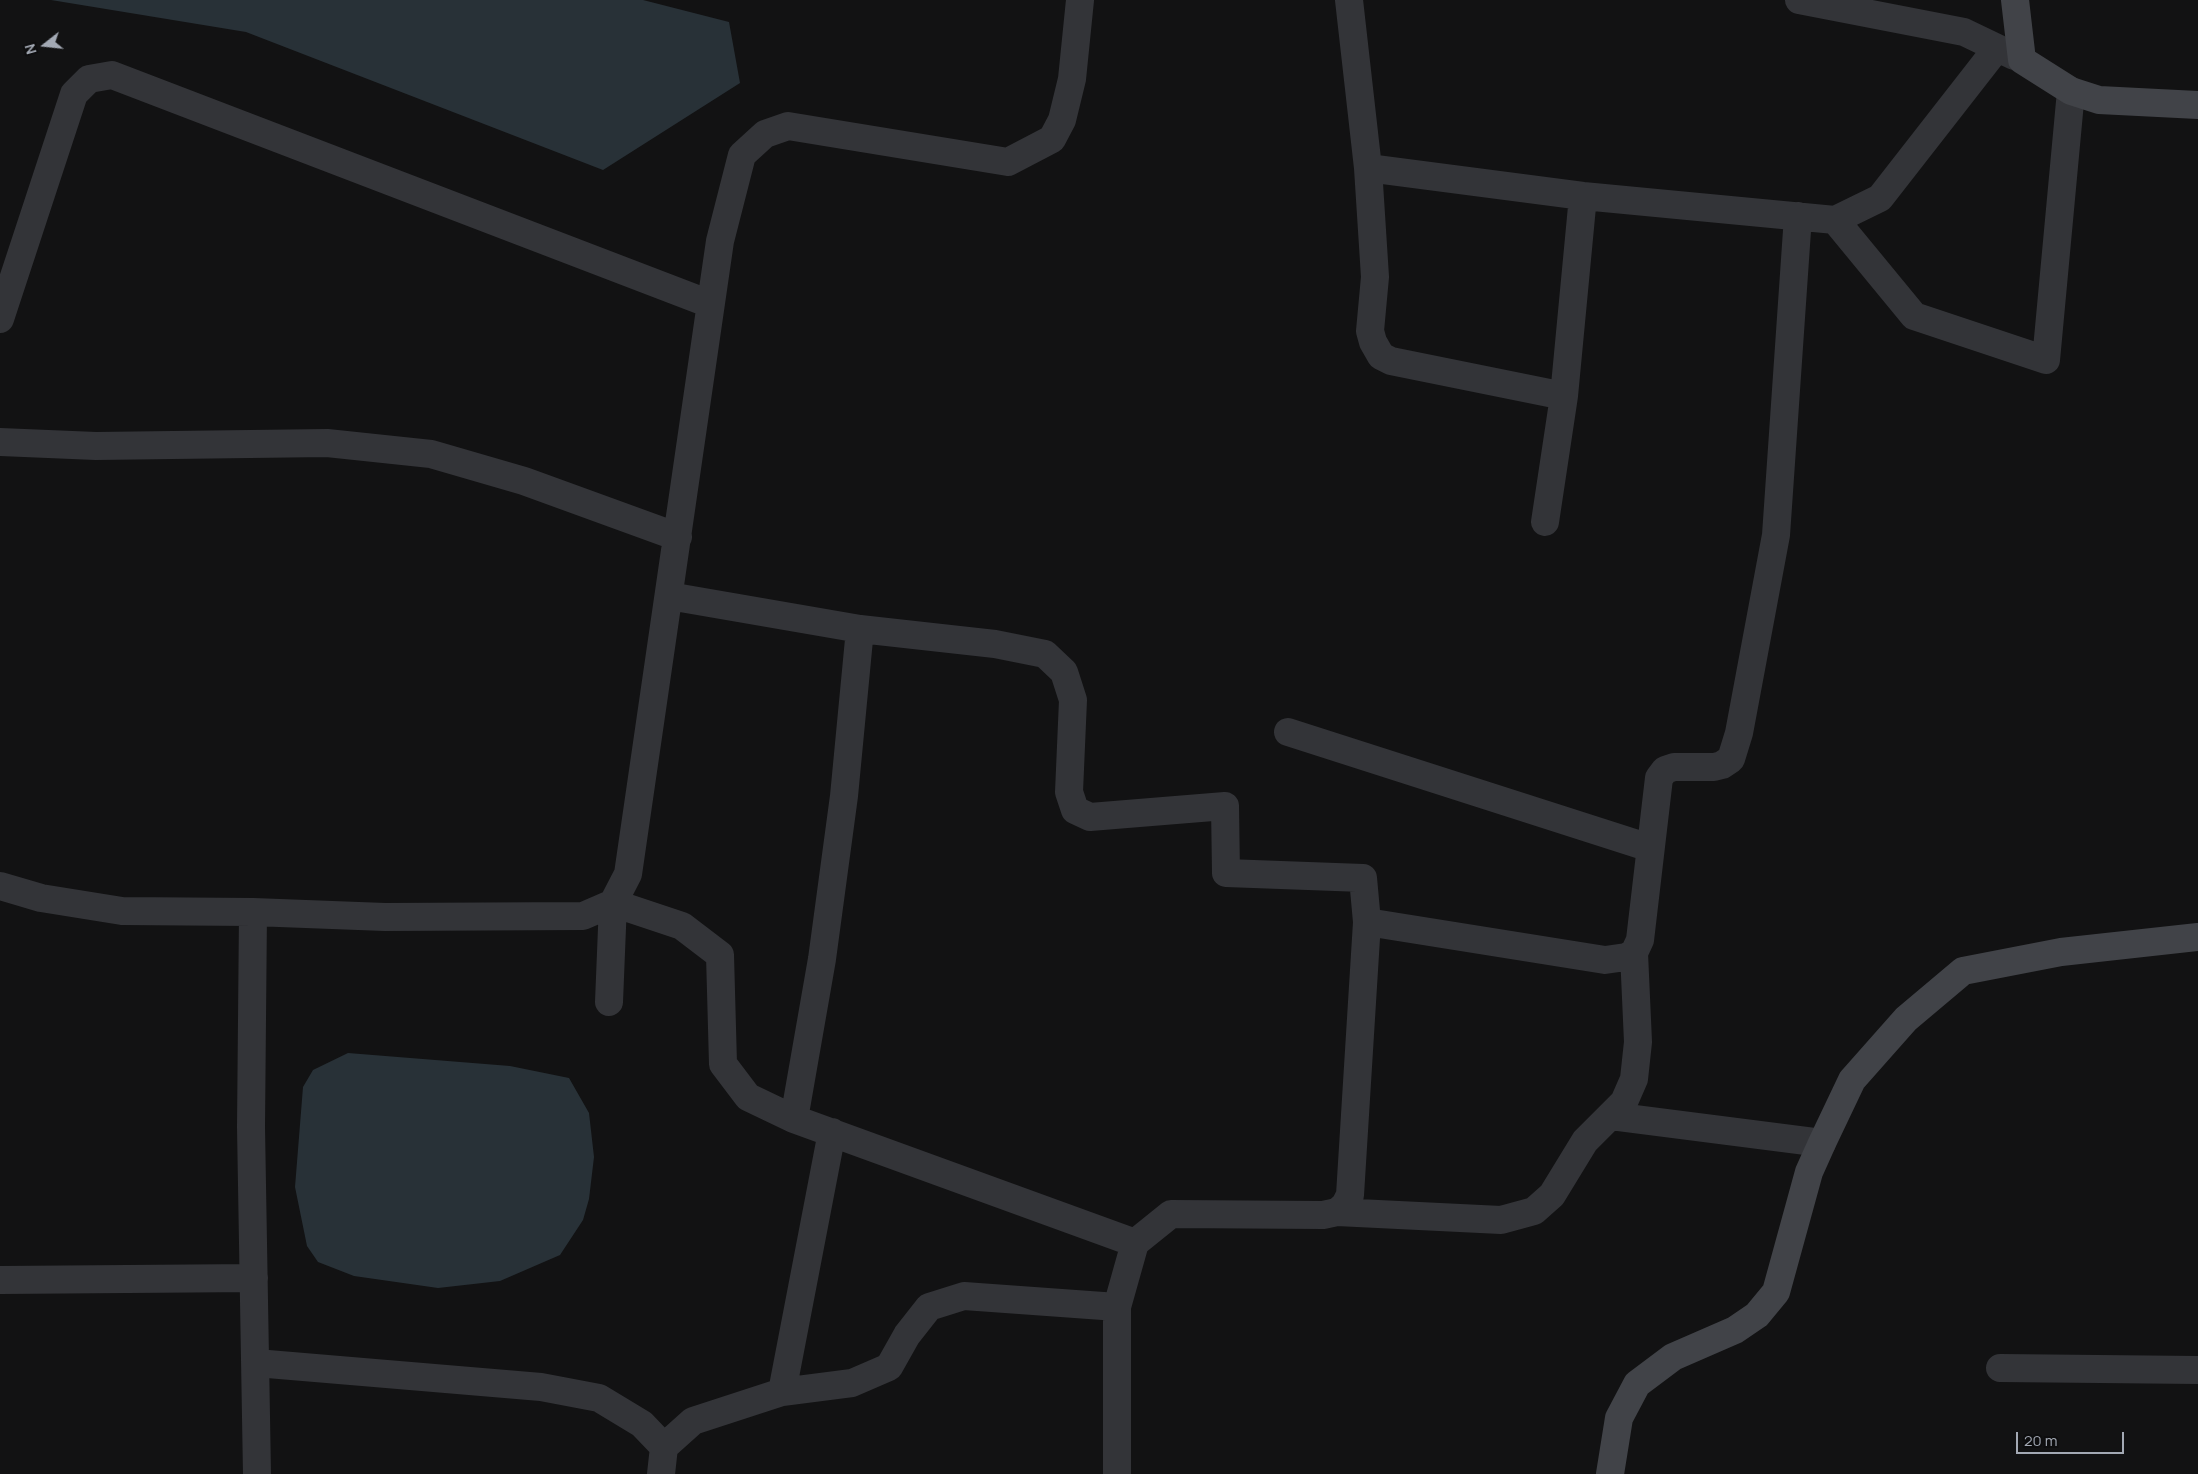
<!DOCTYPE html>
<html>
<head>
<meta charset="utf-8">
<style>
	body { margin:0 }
	#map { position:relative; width:2198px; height:1474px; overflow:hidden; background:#121213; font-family:Manrope,sans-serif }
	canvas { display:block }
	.north { position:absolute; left:20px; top:20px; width:50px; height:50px; -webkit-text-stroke:4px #0d0d0e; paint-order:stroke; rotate:254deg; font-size:14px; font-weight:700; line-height:20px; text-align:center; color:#a3a9b4 }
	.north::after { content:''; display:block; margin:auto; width:18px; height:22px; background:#a3a9b4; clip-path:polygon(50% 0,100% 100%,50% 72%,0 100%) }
	.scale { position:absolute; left:2016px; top:1432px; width:108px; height:22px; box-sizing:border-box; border:2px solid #a3a9b4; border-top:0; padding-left:6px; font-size:15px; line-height:18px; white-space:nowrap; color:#a3a9b4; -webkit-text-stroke:4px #0d0d0e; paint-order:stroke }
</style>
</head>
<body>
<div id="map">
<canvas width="2198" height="1474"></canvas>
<div class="north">N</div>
<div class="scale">20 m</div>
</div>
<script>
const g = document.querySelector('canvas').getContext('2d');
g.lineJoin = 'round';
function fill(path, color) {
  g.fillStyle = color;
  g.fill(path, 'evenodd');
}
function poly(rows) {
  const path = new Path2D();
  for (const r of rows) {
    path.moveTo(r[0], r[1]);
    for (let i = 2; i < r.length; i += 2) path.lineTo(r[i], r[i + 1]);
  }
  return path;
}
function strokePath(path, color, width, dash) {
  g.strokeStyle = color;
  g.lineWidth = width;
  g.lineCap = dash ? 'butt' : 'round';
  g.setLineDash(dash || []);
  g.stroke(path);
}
fill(poly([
	[51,0,643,0,729,22,740,83,603,170,246,32],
	[348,1053,510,1066,569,1078,589,1113,594,1157,589,1199,583,1220,560,1255,500,1281,438,1288,354,1276,318,1262,307,1246,295,1187,303,1087,313,1070]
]), '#283137');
strokePath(poly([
	[1349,0,1368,168,1375,277,1370,331,1373,342,1381,356,1391,361,1564,396,1583,196],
	[1799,0,1964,32,2014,56],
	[1368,168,1583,196,1835,220,1880,198,1997,48],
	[1835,220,1914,316,2046,360,2071,91],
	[0,319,74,94,89,79,112,75,710,304],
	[0,442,96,446,327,443,431,454,524,481,678,537],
	[1545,522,1564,396],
	[669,596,860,629,995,644,1045,654,1064,672,1073,700,1069,792,1075,810,1090,817,1225,806,1226,873,1363,878,1367,922],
	[1288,732,1650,848],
	[0,886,41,898,122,911,253,912,385,917,583,916,613,903,628,874,720,241,742,155,765,134,788,126,1008,162,1052,139,1062,120,1072,79,1080,0],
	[253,912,251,1127,257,1474],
	[609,1002,613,903,682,926,720,955,723,1064,748,1097,794,1119,1135,1243],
	[1611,1116,1822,1143],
	[794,1119,822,959,844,796,860,629],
	[1337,1212,1501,1220,1534,1211,1552,1195,1585,1141,1624,1102,1634,1079,1638,1042,1634,953],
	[0,1280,254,1278],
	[256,1363,541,1387,599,1398,642,1424,664,1447],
	[2000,1368,2198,1370],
	[782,1392,832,1132],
	[661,1474,664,1447,693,1421,782,1392,852,1383,889,1367,907,1335,929,1307,964,1296,1117,1307,1135,1243,1171,1214,1323,1215,1337,1212,1345,1205,1350,1195,1367,922,1605,960,1626,957,1634,953,1640,940,1659,778,1665,770,1674,767,1714,767,1722,765,1731,759,1739,733,1776,535,1798,216],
	[1117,1474,1117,1307]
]), '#333438', 28);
strokePath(poly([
	[2015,0,2022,60,2071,91,2099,100,2198,105],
	[1610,1474,1619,1418,1637,1384,1673,1357,1735,1330,1757,1315,1776,1292,1809,1172,1822,1143,1852,1080,1906,1019,1963,971,2061,952,2198,937]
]), '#414348', 28);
</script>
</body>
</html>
